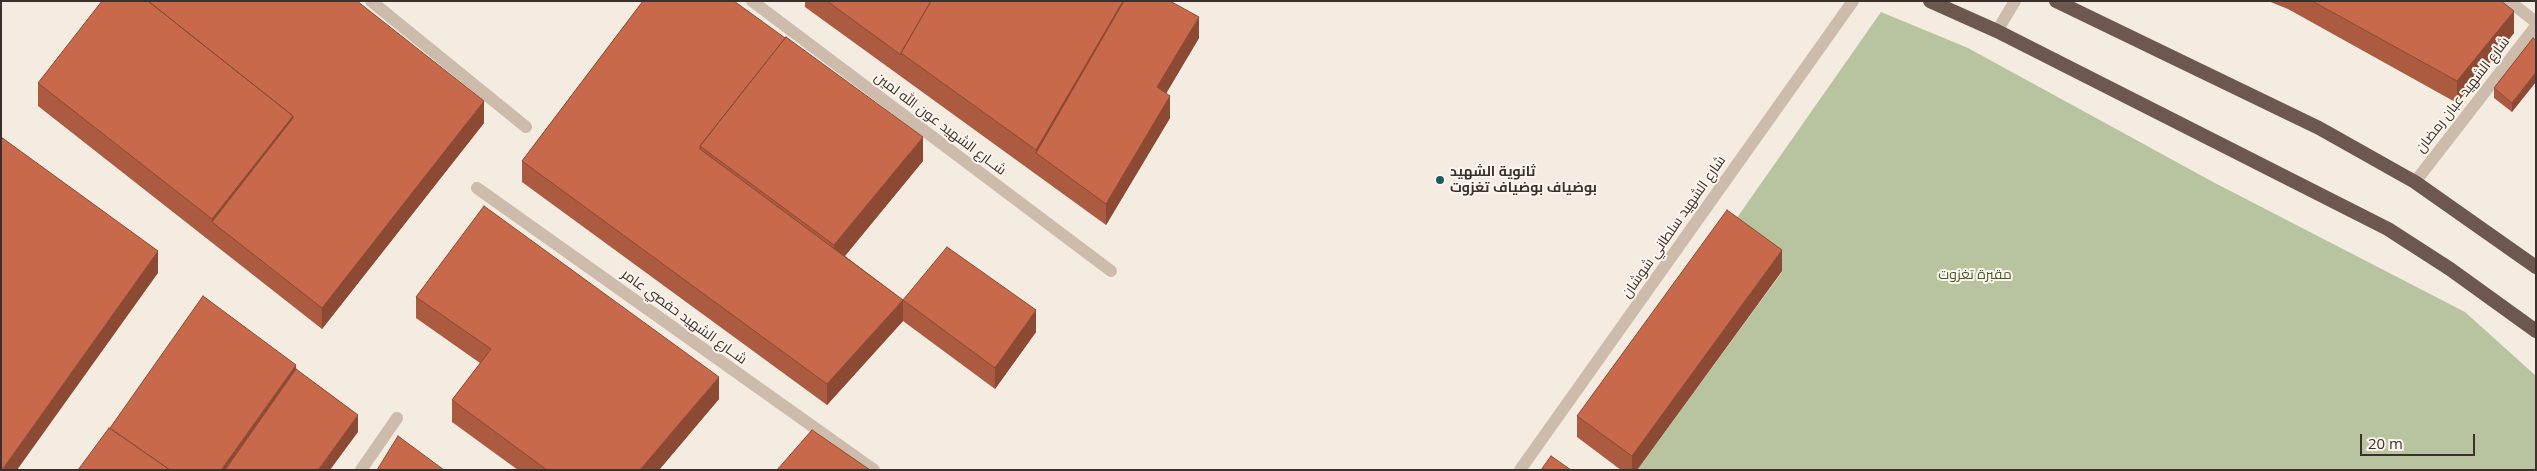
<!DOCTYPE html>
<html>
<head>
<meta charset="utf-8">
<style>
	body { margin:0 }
	#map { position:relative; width:2537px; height:471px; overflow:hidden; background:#f4ebe1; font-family:"Open Sans",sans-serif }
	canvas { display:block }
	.frame { position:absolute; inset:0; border:2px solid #3b302b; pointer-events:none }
	.scale { position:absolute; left:2360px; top:434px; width:115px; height:22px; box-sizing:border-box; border:2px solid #3b302b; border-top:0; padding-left:6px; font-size:15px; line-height:18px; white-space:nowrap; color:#3b302b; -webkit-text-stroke:4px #fbf5ee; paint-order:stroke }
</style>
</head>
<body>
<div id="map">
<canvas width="2537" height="471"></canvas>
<div class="frame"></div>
<div class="scale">20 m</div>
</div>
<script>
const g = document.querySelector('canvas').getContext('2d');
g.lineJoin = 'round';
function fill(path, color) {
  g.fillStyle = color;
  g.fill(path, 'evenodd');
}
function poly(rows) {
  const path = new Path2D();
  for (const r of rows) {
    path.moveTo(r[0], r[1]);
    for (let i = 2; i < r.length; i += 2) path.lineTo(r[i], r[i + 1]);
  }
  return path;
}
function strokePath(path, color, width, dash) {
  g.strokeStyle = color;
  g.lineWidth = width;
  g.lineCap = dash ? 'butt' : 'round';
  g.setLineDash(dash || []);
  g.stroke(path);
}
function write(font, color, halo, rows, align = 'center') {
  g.font = font + ' "Open Sans",Cairo,sans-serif';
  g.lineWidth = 4;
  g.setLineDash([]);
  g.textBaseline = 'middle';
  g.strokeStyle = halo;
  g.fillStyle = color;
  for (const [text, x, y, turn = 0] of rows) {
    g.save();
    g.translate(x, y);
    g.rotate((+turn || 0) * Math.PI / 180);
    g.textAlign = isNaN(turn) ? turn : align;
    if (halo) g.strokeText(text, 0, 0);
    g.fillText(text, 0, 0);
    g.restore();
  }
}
fill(poly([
	[1881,12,1968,48,2213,182,2465,312,2536,376,2536,470,1637,470,1782,272,1727,232]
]), '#b8c4a0');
strokePath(poly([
	[371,1,526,127],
	[752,1,1111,271],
	[2509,1,2536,22],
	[1997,31,2015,1],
	[2415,182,2536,26],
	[477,188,874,470],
	[361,470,397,418]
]), '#cdbbac', 12);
strokePath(poly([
	[1520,470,1853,1]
]), '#cdbbac', 12);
strokePath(poly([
	[1930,1,1997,31,2388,229,2450,269,2536,331],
	[2056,1,2319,128,2415,182,2536,267]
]), '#6c584f', 14);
fill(poly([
	[643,1,923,161,845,256,903,300,1036,332,995,389,903,321,827,405,522,182,522,161],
	[805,1,1170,1,1199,38,1166,93,1170,118,1106,225,805,7],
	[2268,1,2501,1,2514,33,2457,103,2288,9],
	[2533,38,2512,112,2494,98,2494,88],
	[38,83,484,123,322,329,38,106],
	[1782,271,1637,470,1621,470,1577,437,1577,416],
	[416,297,719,399,659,470,518,470,452,422,452,400,480,363,416,318]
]), '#ac5a40');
fill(poly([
	[1123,1,1135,1,1036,153,1036,150],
	[2514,11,2514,33,2457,103,2457,81],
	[1199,17,1199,38,1157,109,1157,87],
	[2536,72,2536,82,2512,112,2512,103],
	[1170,96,1170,118,1106,225,1106,204],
	[484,101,484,123,322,329,322,308],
	[293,116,293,139,212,222,212,219],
	[923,137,923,161,834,269,834,245],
	[1782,250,1782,271,1637,470,1632,470,1632,456],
	[158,251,158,273,17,470,2,470],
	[903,300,903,321,827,405,827,384],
	[1036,310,1036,332,995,389,995,368],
	[296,365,296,386,237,470,221,470],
	[719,377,719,399,659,470,640,470],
	[358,415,358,432,330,470,318,470]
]), '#8c4a34');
const building = poly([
	[102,1,148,1,293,116,212,219,38,83,102,1],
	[148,1,357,1,484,101,322,308,212,222,293,118,293,116,148,1],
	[643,1,734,1,785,38,700,146,700,149,903,300,827,384,522,161,643,1],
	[827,1,931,1,901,53,901,55,827,1],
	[931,1,1123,1,1036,150,901,53,931,1],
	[1124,1,1170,1,1199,17,1157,87,1170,96,1106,204,1036,153,1124,1],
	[2312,1,2501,1,2514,11,2457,81,2312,1],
	[786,37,923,137,834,245,700,146,786,37],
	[2533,38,2536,40,2536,72,2512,103,2494,88,2533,38],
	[1,137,158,251,2,470,1,470,1,137],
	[484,206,719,377,640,470,547,470,452,400,491,349,416,297,484,206],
	[1727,210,1782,250,1632,456,1577,416,1727,210],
	[947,247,1036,310,995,368,903,300,947,247],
	[203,296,296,365,221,470,170,470,110,428,203,296],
	[296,369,358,415,318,470,225,470,296,369],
	[109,428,170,470,78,470,109,428],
	[812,430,870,470,777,470,812,430],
	[398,436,444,470,377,470,398,436],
	[1551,456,1571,470,1541,470,1551,456]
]);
fill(building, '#c8694b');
strokePath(building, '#8c4a34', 1);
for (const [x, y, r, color] of [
	[1440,180,5,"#1f5a5e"]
]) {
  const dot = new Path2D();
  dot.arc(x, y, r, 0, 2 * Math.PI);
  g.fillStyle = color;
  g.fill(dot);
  strokePath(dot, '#fbf5ee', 2);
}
write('14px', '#3b302b', '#fbf5ee', [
	["شارع الشهيد عبان رمضان",2463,95,-52],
	["شــارع الشهيد عون الله لمين",940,124,37],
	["شارع الشهيد سلطاني شوشان",1674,227,-55],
	["شــارع الشهيد حفصي عامر",684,317,36]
]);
write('bold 14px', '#3b302b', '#fbf5ee', [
	["ثانوية الشهيد",1450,172],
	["بوضياف بوضياف تغزوت",1450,188]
], 'left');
write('14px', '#4a5a2e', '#fbf5ee', [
	["مقبرة تغزوت",1975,275]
]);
</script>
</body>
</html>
